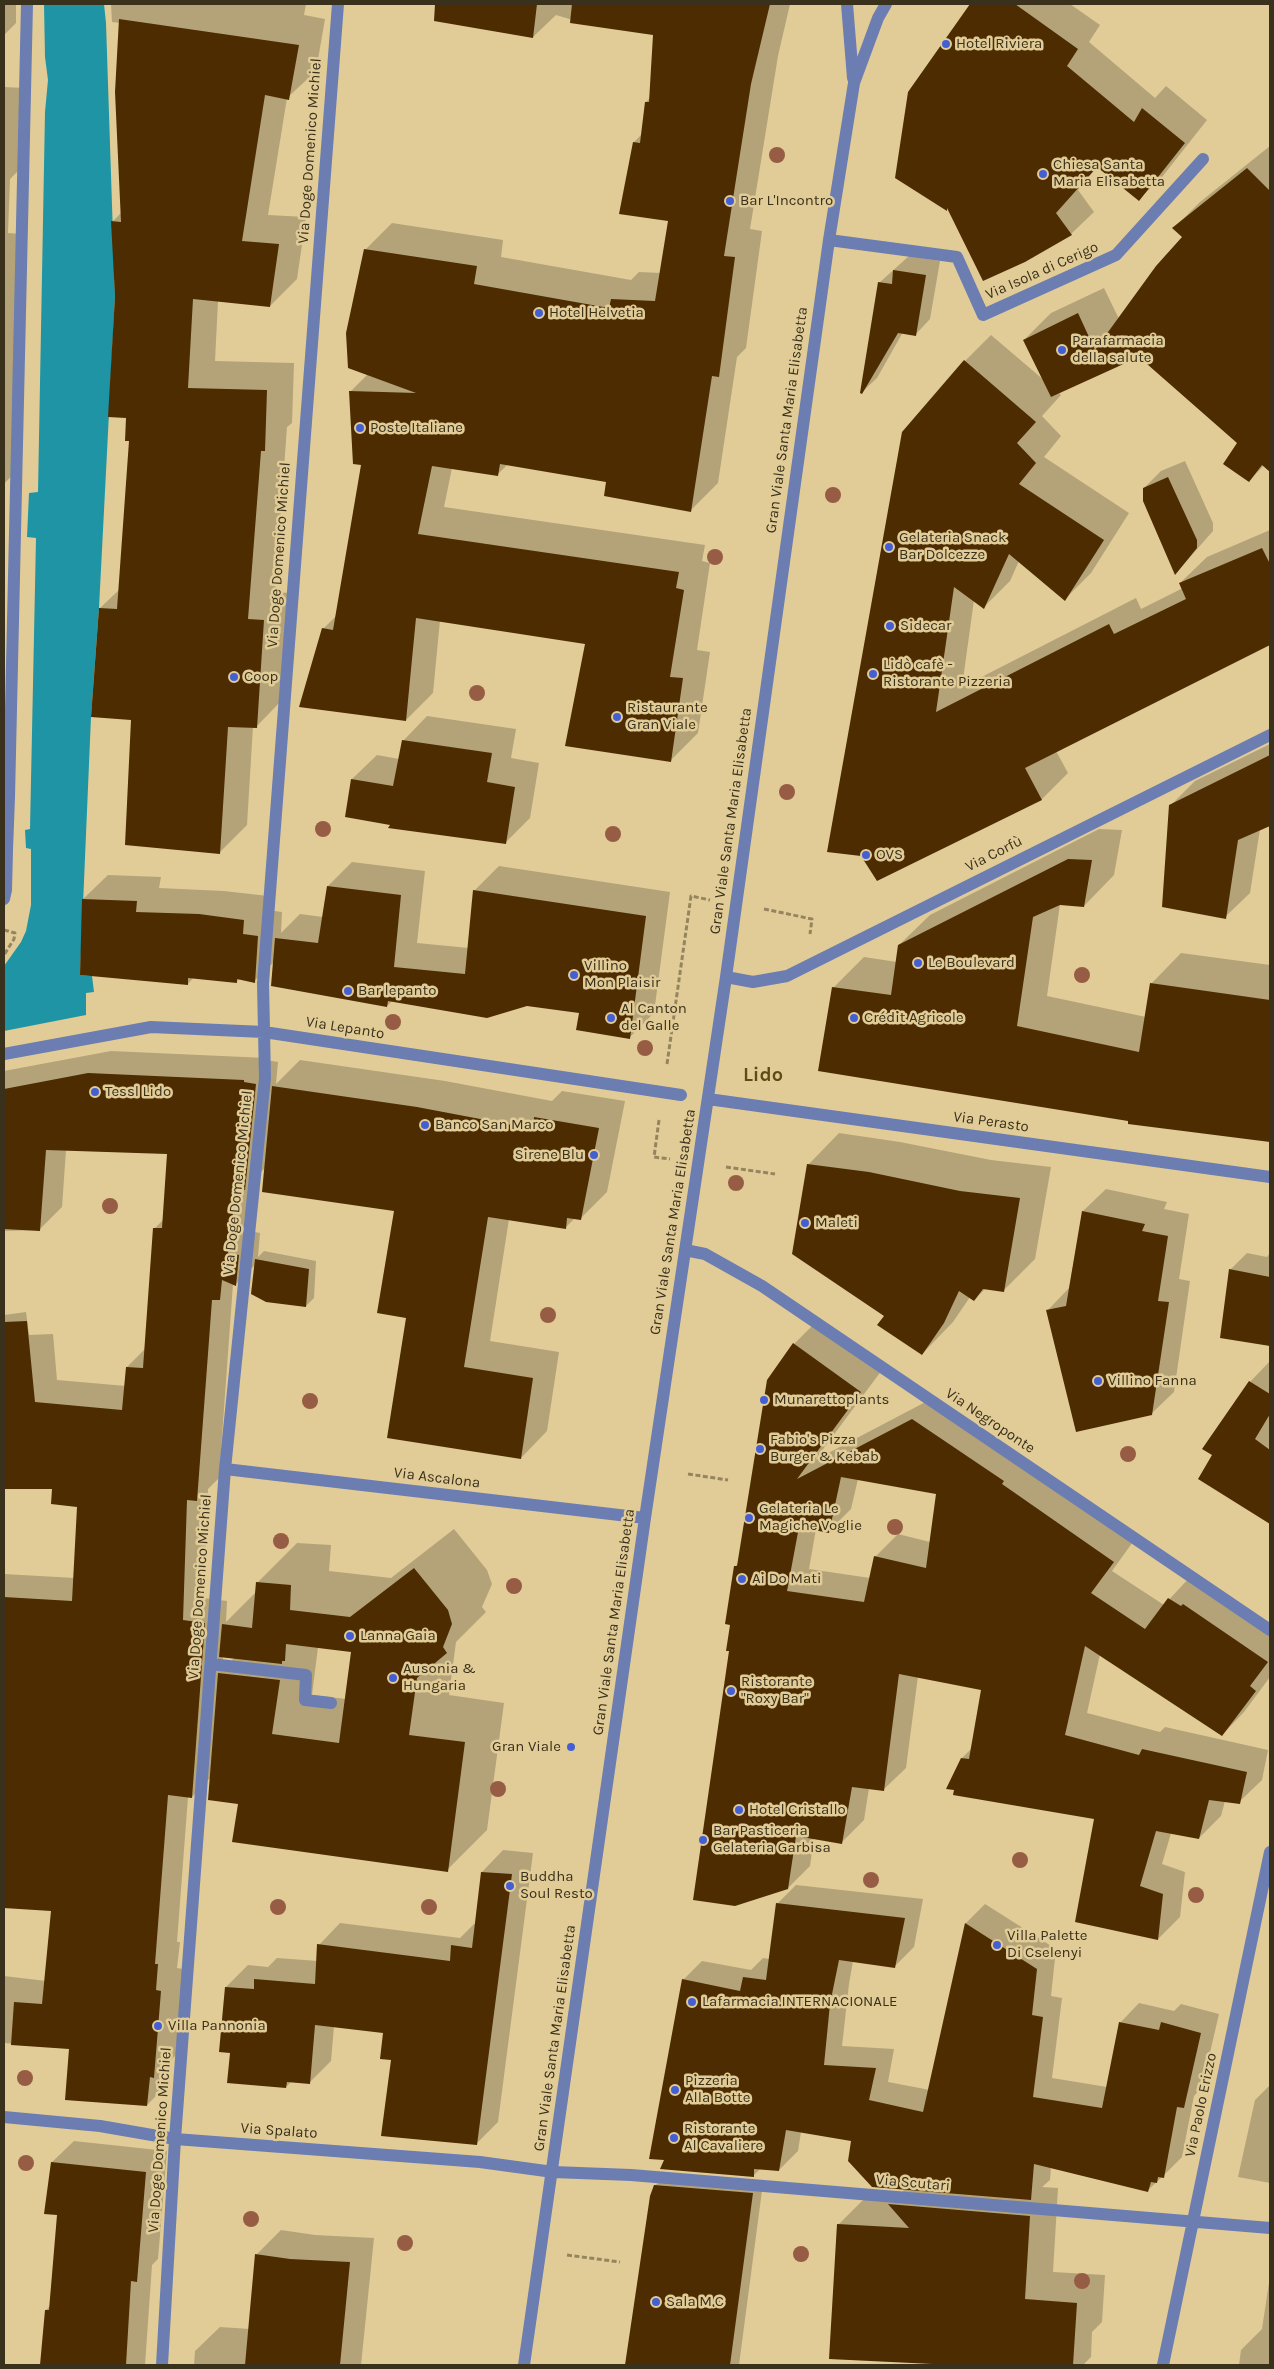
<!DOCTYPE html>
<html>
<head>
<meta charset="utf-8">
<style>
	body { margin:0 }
	#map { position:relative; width:1274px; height:2369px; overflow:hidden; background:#e1cc97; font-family:Karla,sans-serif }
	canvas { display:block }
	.frame { position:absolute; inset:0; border:5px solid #3a311c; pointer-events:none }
</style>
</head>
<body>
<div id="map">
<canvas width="1274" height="2369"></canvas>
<div class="frame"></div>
</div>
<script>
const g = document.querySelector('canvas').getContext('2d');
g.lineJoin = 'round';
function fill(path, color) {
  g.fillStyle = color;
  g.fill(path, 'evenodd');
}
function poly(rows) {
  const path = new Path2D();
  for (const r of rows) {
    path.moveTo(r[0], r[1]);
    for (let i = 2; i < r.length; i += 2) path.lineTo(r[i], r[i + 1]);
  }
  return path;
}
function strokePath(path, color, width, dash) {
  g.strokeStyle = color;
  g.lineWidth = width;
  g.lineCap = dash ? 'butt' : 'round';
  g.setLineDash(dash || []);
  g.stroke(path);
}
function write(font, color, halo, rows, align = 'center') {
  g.font = font + ' Karla,sans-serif';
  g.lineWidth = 5;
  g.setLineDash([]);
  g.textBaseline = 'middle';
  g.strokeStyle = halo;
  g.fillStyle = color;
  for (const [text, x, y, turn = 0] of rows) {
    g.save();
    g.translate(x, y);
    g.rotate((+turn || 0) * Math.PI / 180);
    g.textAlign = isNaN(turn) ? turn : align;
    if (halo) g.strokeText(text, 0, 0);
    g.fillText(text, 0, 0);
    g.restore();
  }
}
fill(poly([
	[44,4,104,4,106,23,115,296,99,608,91,717,80,975,92,976,94,992,86,993,86,1015,4,1031,4,966,21,942,26,931,31,905,31,849,26,848,25,830,30,829,36,538,27,537,29,493,38,492,45,112,48,80,45,57]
]), '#1f94a4');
fill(poly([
	[4,4,16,4,16,23,4,35],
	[111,4,306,4,304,15,325,19,316,71,287,98,268,215,306,217,297,279,270,306,218,301,215,361,294,363,292,423,287,427,275,592,290,593,283,699,256,727,253,726,247,825,219,853,133,719,100,608,120,589,131,440,116,296,112,222,122,212,120,23,112,22],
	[470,4,790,4,778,56,750,229,762,231,746,348,737,357,718,483,691,510,607,481,508,464,497,475,452,468,444,507,705,545,702,561,710,563,697,650,710,652,698,733,671,760,586,643,440,620,433,693,406,720,323,629,337,615,362,464,350,392,368,374,365,250,392,223,503,240,501,257,631,280,639,272,661,273,670,220,634,142,642,134,646,102,650,98,655,34,586,24,556,15,533,37,467,20],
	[972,4,1070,4,1100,25,1089,42,1155,98,1166,86,1207,120,1162,177,1139,199,1098,166,1078,190,1094,212,1071,234,949,207,947,209,909,93],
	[4,87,25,88,22,167,10,179,8,233,21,234,20,467,4,484],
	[1270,146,1270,459,1249,481,1239,443,1140,355,1058,392,1061,395,1042,416,1061,436,1044,457,1129,513,1091,573,1065,599,1019,561,1010,581,983,608,974,600,962,687,1136,598,1141,609,1183,588,1180,583,1207,557,1270,530,1270,644,1056,751,1068,773,1042,799,877,879,965,361,991,335,1045,381,1024,340,1051,313,1104,288,1119,319,1184,237,1174,228,1200,202],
	[909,256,940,261,930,319,916,334,903,332,877,378,862,392,879,283],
	[1185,461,1213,523,1213,531,1176,573,1144,488,1161,471],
	[4,709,14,709,4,799],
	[427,716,516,729,511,758,539,763,530,818,505,843,391,824,352,779,377,755,399,759,403,741],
	[1270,744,1270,824,1260,829,1250,893,1225,917,1171,805,1195,781],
	[1099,829,1122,830,1114,875,1084,906,1060,904,1047,996,1146,1017,1151,984,1181,953,1270,965,1270,1141,1129,1122,1129,1120,833,988,864,957,897,962,899,945,930,915],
	[352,862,425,871,417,943,469,948,474,891,499,866,670,892,654,1013,630,1037,581,1012,527,1005,393,1000,387,1006,274,962,254,981,240,979,236,982,194,977,188,984,83,899,108,875,161,877,159,888,224,891,268,896,267,910,282,912,281,933,300,914,323,917,328,886],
	[111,1051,266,1058,266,1060,278,1062,276,1084,300,1060,445,1081,552,1101,562,1091,625,1101,607,1192,581,1218,575,1218,566,1227,509,1219,490,1341,559,1352,547,1431,521,1458,407,1316,396,1210,265,1168,256,1177,250,1231,260,1233,258,1257,264,1251,316,1261,314,1298,306,1306,255,1265,235,1285,233,1284,219,1478,208,1489,204,1598,227,1601,226,1622,256,1592,257,1583,297,1543,331,1545,329,1571,391,1578,454,1529,487,1570,492,1584,482,1607,486,1612,456,1642,449,1695,504,1703,487,1830,447,1870,239,1803,211,1777,192,1797,188,1797,177,1942,180,1942,177,1968,183,1969,176,2055,172,2059,169,2083,147,2105,70,2048,4,2043,4,1976,46,1981,53,1910,4,1906,4,1574,75,1578,78,1506,53,1488,4,1488,4,1315,26,1312,29,1335,53,1334,57,1380,126,1386,127,1367,145,1349,154,1229,164,1219,169,1152,66,1150,62,1207,39,1230,4,1231,4,1071],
	[318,1647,352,1651,346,1699,312,1695],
	[223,1656,235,1657,222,1671],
	[839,1133,900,1142,991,1160,1051,1167,1035,1259,1004,1290,986,1288,974,1300,970,1297,953,1322,922,1354,886,1316,808,1165],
	[1106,1189,1167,1202,1164,1209,1189,1214,1179,1279,1190,1281,1174,1392,1151,1414,1047,1311,1069,1288,1083,1211],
	[1247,1253,1267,1257,1270,1253,1270,1341,1267,1344,1230,1270],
	[816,1322,882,1370,815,1460,935,1397,1135,1539,1112,1571,1164,1605,1191,1576,1270,1626,1270,1677,1244,1712,1222,1735,1100,1654,1087,1713,1160,1732,1165,1727,1268,1750,1262,1780,1239,1802,1225,1801,1221,1816,1199,1838,1171,1833,1162,1864,1185,1872,1180,1917,1158,1939,1095,1818,962,1758,972,1748,983,1689,918,1676,906,1768,883,1790,869,1788,864,1820,841,1843,814,1838,810,1866,788,1888,731,1650,732,1624,735,1567,739,1562,794,1344],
	[858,1479,937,1493,930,1542,898,1534,875,1557,870,1578,809,1569,816,1529,829,1531,851,1509],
	[1270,1361,1270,1522,1200,1478,1214,1455,1250,1382],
	[503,1850,533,1853,498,2122,476,2144,392,2059,385,2032,334,2026,331,2061,309,2083,292,2081,286,2087,231,2052,226,1987,248,1965,268,1967,277,1958,318,1961,319,1945,340,1923,460,1938,474,1924,476,1924,482,1872],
	[796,1885,923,1899,914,1947,894,1967,853,1961,849,1984,842,2046,894,2049,888,2082,930,2090,966,1923,985,1904,1056,1949,1051,1996,1062,1998,1052,2078,1107,2087,1120,2023,1139,2003,1174,2011,1181,2004,1219,2014,1202,2087,1194,2096,1182,2157,1163,2176,1148,2190,1051,2167,1050,2180,1042,2187,1058,2188,1053,2272,1105,2275,1102,2322,1092,2332,1091,2357,1083,2365,954,2365,954,2363,831,2358,839,2224,867,2196,896,2198,906,2188,852,2140,801,2132,798,2151,779,2170,760,2169,753,2176,665,2159,683,1980,702,1961,751,1970,763,1958,770,1959,777,1904],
	[1270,2085,1270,2191,1270,2183,1238,2177,1255,2100],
	[74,2141,167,2151,158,2259,152,2265,145,2365,42,2365,46,2310,50,2306,58,2214,52,2162],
	[666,2175,763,2183,739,2365,626,2365,652,2196,655,2186],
	[281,2230,315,2235,374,2238,361,2365,194,2365,195,2351,220,2327,250,2329,257,2254],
	[1270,2276,1270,2365,1239,2365,1241,2350,1262,2329]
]), '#0003');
fill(poly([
	[435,4,537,4,533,38,434,21],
	[572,4,770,4,751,84,724,256,735,257,719,377,712,376,691,512,604,496,606,482,500,464,498,476,432,466,418,534,679,572,676,588,684,590,670,677,683,678,671,762,565,746,585,644,416,618,406,721,299,707,322,628,333,630,361,465,353,464,349,391,416,393,348,368,346,333,364,249,477,266,474,284,609,308,611,299,655,301,668,221,619,214,633,142,640,143,645,102,649,102,653,35,570,23],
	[970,4,1015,4,1078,49,1067,66,1134,122,1142,108,1185,143,1139,201,1097,167,1056,213,1072,235,1025,262,983,281,947,208,947,211,895,178,908,92],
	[119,19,299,45,289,100,265,95,242,241,279,244,270,307,193,299,188,388,267,390,265,451,261,451,248,619,264,620,257,728,228,727,220,854,125,845,131,720,91,717,99,608,117,609,129,441,125,441,126,418,108,417,115,296,111,221,121,222,115,92],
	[1247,168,1270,191,1270,472,1262,465,1249,482,1223,464,1237,443,1139,357,1051,397,1023,340,1078,313,1095,350,1156,266,1182,237,1172,228],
	[893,270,926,275,916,336,898,333,862,394,860,393,878,282,892,284],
	[964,360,1036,422,1017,443,1036,463,1019,484,1104,540,1065,601,1009,554,984,609,954,587,936,712,1109,624,1114,634,1186,599,1179,583,1262,548,1270,564,1270,645,1025,768,1042,800,877,881,861,856,827,852,902,432],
	[1168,477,1197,540,1197,548,1175,575,1143,501,1143,488],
	[402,740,492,753,487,782,515,787,506,844,388,828,390,825,345,817,351,779,393,786],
	[1270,755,1270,826,1238,840,1226,919,1162,907,1169,805],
	[1068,859,1092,860,1084,907,1060,905,1033,917,1017,1026,1139,1052,1150,983,1270,1000,1270,1142,1128,1124,1128,1121,818,1071,832,987,891,995,898,945],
	[327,886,401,895,394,967,465,974,473,890,646,916,630,1039,576,1030,579,1013,527,1006,487,1018,388,1001,387,1007,271,986,275,938,318,943],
	[82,899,137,901,136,912,199,914,244,920,243,934,258,936,255,983,237,979,237,983,188,978,188,985,80,975],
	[88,1073,244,1080,244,1082,256,1084,245,1190,236,1188,228,1253,239,1255,236,1286,222,1280,220,1300,212,1300,197,1501,187,1500,183,1620,205,1623,192,1798,168,1795,155,1964,158,1964,156,1990,161,1991,154,2078,150,2077,147,2106,65,2100,69,2049,11,2045,14,2002,42,2004,51,1911,4,1908,4,1597,72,1601,77,1507,51,1504,52,1489,4,1489,4,1322,27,1321,35,1402,122,1410,126,1367,143,1368,153,1228,162,1228,167,1154,46,1150,40,1231,4,1229,4,1089],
	[272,1086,417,1107,533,1129,534,1117,599,1128,581,1220,567,1218,566,1229,488,1217,464,1367,533,1378,521,1459,387,1438,406,1318,377,1313,394,1211,262,1192],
	[807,1164,869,1172,960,1191,1020,1198,1004,1292,983,1289,974,1301,959,1291,944,1323,922,1355,877,1325,884,1316,792,1254],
	[1082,1211,1145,1224,1142,1231,1168,1236,1158,1301,1169,1302,1152,1415,1076,1432,1046,1310,1066,1306],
	[255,1259,309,1269,306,1307,266,1302,251,1294],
	[1229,1269,1270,1277,1270,1346,1220,1338],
	[793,1343,861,1392,797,1479,912,1419,1004,1481,1002,1484,1114,1562,1091,1593,1145,1629,1168,1598,1181,1606,1183,1604,1268,1662,1250,1686,1256,1691,1222,1736,1085,1646,1065,1735,1139,1755,1142,1749,1247,1772,1240,1804,1209,1800,1199,1839,1156,1831,1140,1886,1163,1894,1158,1940,1075,1922,1094,1819,953,1795,954,1790,946,1789,961,1758,969,1759,981,1690,899,1674,884,1791,852,1787,842,1844,796,1836,788,1889,735,1906,693,1900,729,1651,726,1651,730,1625,725,1624,734,1566,737,1566,767,1380],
	[841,1477,936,1494,926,1568,874,1556,864,1602,787,1591,799,1527,829,1533],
	[1249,1381,1270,1394,1270,1414,1255,1439,1270,1450,1270,1524,1198,1479,1212,1455,1202,1449],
	[414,1568,448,1610,452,1624,443,1647,447,1653,417,1678,409,1735,465,1742,448,1872,232,1842,238,1804,208,1800,218,1673,280,1680,272,1734,339,1743,351,1652,286,1644,285,1661,282,1661,282,1664,219,1657,222,1624,252,1628,256,1582,291,1585,290,1610,350,1617],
	[481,1872,512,1874,477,2145,381,2136,391,2060,380,2059,383,2033,315,2025,310,2084,287,2082,286,2088,227,2083,230,2053,219,2052,225,1987,254,1989,254,1979,315,1984,317,1944,450,1961,451,1945,472,1948],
	[776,1903,905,1918,895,1968,839,1960,830,2004,824,2065,876,2068,869,2100,923,2112,965,1923,1037,1969,1032,2015,1043,2017,1033,2097,1102,2108,1119,2022,1159,2030,1161,2022,1201,2033,1184,2108,1177,2107,1164,2178,1158,2177,1157,2183,1151,2182,1148,2192,1034,2164,1031,2200,872,2187,848,2161,851,2141,786,2130,779,2171,754,2169,754,2177,660,2169,664,2160,649,2159,682,1979,740,1991,743,1977,766,1980],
	[51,2162,146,2172,137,2282,131,2281,126,2365,40,2365,45,2310,49,2310,57,2215,44,2214],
	[654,2185,753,2193,730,2365,625,2365,650,2196],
	[888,2204,1030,2216,1025,2299,1077,2303,1073,2365,953,2365,829,2359,837,2224,909,2228],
	[255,2254,290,2259,350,2262,340,2365,245,2365]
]), '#4c2c00');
strokePath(poly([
	[764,909,812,919,810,934],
	[4,930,15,933,14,939,4,955],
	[667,1064,691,896,710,900],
	[659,1120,654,1157,670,1159],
	[726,1167,775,1174],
	[688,1474,728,1480],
	[567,2255,620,2262]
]), '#95855f', 3, [5, 2.5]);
strokePath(poly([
	[847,4,853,78],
	[829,240,957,257,983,315,1116,255,1203,159],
	[4,850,7,850,9,797,27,4],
	[4,899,6,890,7,850],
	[726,977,753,982,787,976,1270,735],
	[4,1054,151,1027,264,1032,681,1095],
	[708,1099,1270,1177],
	[685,1250,705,1254,762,1286,1270,1630],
	[225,1469,645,1518],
	[211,1664,306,1675,305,1700,331,1703],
	[4,2117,100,2126,175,2139,480,2162,553,2172,631,2175,1270,2228],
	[162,2365,175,2139,225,1469,265,1078,263,983,338,4],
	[524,2365,645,1518,726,977,829,240,854,83,878,18,886,4],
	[1163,2365,1270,1852]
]), '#6b7db1', 12);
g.fillStyle = '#975c44';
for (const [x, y] of [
	[777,155],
	[833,495],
	[715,557],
	[477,693],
	[787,792],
	[323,829],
	[613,834],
	[1082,975],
	[393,1022],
	[645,1048],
	[736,1183],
	[110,1206],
	[548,1315],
	[310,1401],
	[1128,1454],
	[895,1527],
	[281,1541],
	[514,1586],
	[498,1789],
	[1020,1860],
	[871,1880],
	[1196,1895],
	[278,1907],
	[429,1907],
	[25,2078],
	[26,2163],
	[251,2219],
	[405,2243],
	[801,2254],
	[1082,2281]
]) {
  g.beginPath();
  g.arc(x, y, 8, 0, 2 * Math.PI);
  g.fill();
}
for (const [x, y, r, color] of [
	[946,44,5,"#445fd2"],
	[1043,174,5,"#445fd2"],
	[730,201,5,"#445fd2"],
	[539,313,5,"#445fd2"],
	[1062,350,5,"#445fd2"],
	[360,428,5,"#445fd2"],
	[889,547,5,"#445fd2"],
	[890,626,5,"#445fd2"],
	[873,674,5,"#445fd2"],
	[234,677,5,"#445fd2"],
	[617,717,5,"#445fd2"],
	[866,855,5,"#445fd2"],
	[918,963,5,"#445fd2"],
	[574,975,5,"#445fd2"],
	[348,991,5,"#445fd2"],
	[611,1018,5,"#445fd2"],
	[854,1018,5,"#445fd2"],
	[95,1092,5,"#445fd2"],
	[425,1125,5,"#445fd2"],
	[594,1155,5,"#445fd2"],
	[805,1223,5,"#445fd2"],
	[1098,1381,5,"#445fd2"],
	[764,1400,5,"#445fd2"],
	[760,1449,5,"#445fd2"],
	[749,1518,5,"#445fd2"],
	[742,1579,5,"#445fd2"],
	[350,1636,5,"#445fd2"],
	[393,1678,5,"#445fd2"],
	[731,1691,5,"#445fd2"],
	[571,1747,5,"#445fd2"],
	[739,1810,5,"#445fd2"],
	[703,1840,5,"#445fd2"],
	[510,1886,5,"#445fd2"],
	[997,1945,5,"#445fd2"],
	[692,2002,5,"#445fd2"],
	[158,2026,5,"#445fd2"],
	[675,2090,5,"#445fd2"],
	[674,2138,5,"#445fd2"],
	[656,2302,5,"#445fd2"]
]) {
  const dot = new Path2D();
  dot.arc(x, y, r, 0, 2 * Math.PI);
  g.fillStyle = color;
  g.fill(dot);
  strokePath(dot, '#e1cc97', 2);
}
write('15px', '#3a311c', '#e1cc97', [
	["Hotel Riviera",956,44],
	["Chiesa Santa",1053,165],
	["Maria Elisabetta",1053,182],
	["Bar L'Incontro",740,201],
	["Hotel Helvetia",549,313],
	["Parafarmacia",1072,341],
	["della salute",1072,358],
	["Poste Italiane",370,428],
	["Gelateria Snack",899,538],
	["Bar Dolcezze",899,555],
	["Sidecar",900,626],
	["Lidò cafè -",883,665],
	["Ristorante Pizzeria",883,682],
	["Coop",244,677],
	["Ristaurante",627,708],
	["Gran Viale",627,725],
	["OVS",876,855],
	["Le Boulevard",928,963],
	["Villino",584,966],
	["Mon Plaisir",584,983],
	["Bar lepanto",358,991],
	["Al Canton",621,1009],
	["del Galle",621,1026],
	["Crédit Agricole",864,1018],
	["Tessl Lido",105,1092],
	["Banco San Marco",435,1125],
	["Sirene Blu",584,1155,"right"],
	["Maleti",815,1223],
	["Villino Fanna",1108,1381],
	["Munarettoplants",774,1400],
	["Fabio's Pizza",770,1440],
	["Burger & Kebab",770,1457],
	["Gelateria Le",759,1509],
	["Magiche Voglie",759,1526],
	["Ai Do Mati",752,1579],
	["Lanna Gaia",360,1636],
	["Ausonia &",403,1669],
	["Hungaria",403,1686],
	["Ristorante",741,1682],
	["\"Roxy Bar\"",741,1699],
	["Gran Viale",561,1747,"right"],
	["Hotel Cristallo",749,1810],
	["Bar Pasticeria",713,1831],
	["Gelateria Garbisa",713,1848],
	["Buddha",520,1877],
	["Soul Resto",520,1894],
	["Villa Palette",1007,1936],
	["Di Cselenyi",1007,1953],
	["Lafarmacia.INTERNACIONALE",702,2002],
	["Villa Pannonia",168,2026],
	["Pizzeria",685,2081],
	["Alla Botte",685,2098],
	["Ristorante",684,2129],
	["Al Cavaliere",684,2146],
	["Sala M.C",666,2302]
], 'left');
write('15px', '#3a311c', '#e1cc97', [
	["Via Doge Domenico Michiel",310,151,-86],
	["Via Isola di Cerigo",1042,271,-24],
	["Gran Viale Santa Maria Elisabetta",787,420,-82],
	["Via Doge Domenico Michiel",279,555,-86],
	["Gran Viale Santa Maria Elisabetta",731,821,-82],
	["Via Corfù",994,854,-27],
	["Via Lepanto",345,1028,9],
	["Via Perasto",991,1122,8],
	["Via Doge Domenico Michiel",238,1183,-84],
	["Gran Viale Santa Maria Elisabetta",673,1222,-81],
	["Via Negroponte",990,1421,34],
	["Via Ascalona",437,1478,7],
	["Via Doge Domenico Michiel",200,1587,-86],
	["Gran Viale Santa Maria Elisabetta",614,1622,-82],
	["Gran Viale Santa Maria Elisabetta",555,2038,-82],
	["Via Paolo Erizzo",1201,2105,-78],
	["Via Spalato",279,2131,4],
	["Via Doge Domenico Michiel",160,2140,-86],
	["Via Scutari",913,2183,5]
]);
write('bold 20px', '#5e4c18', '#e1cc97', [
	["Lido",763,1075]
]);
</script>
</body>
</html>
